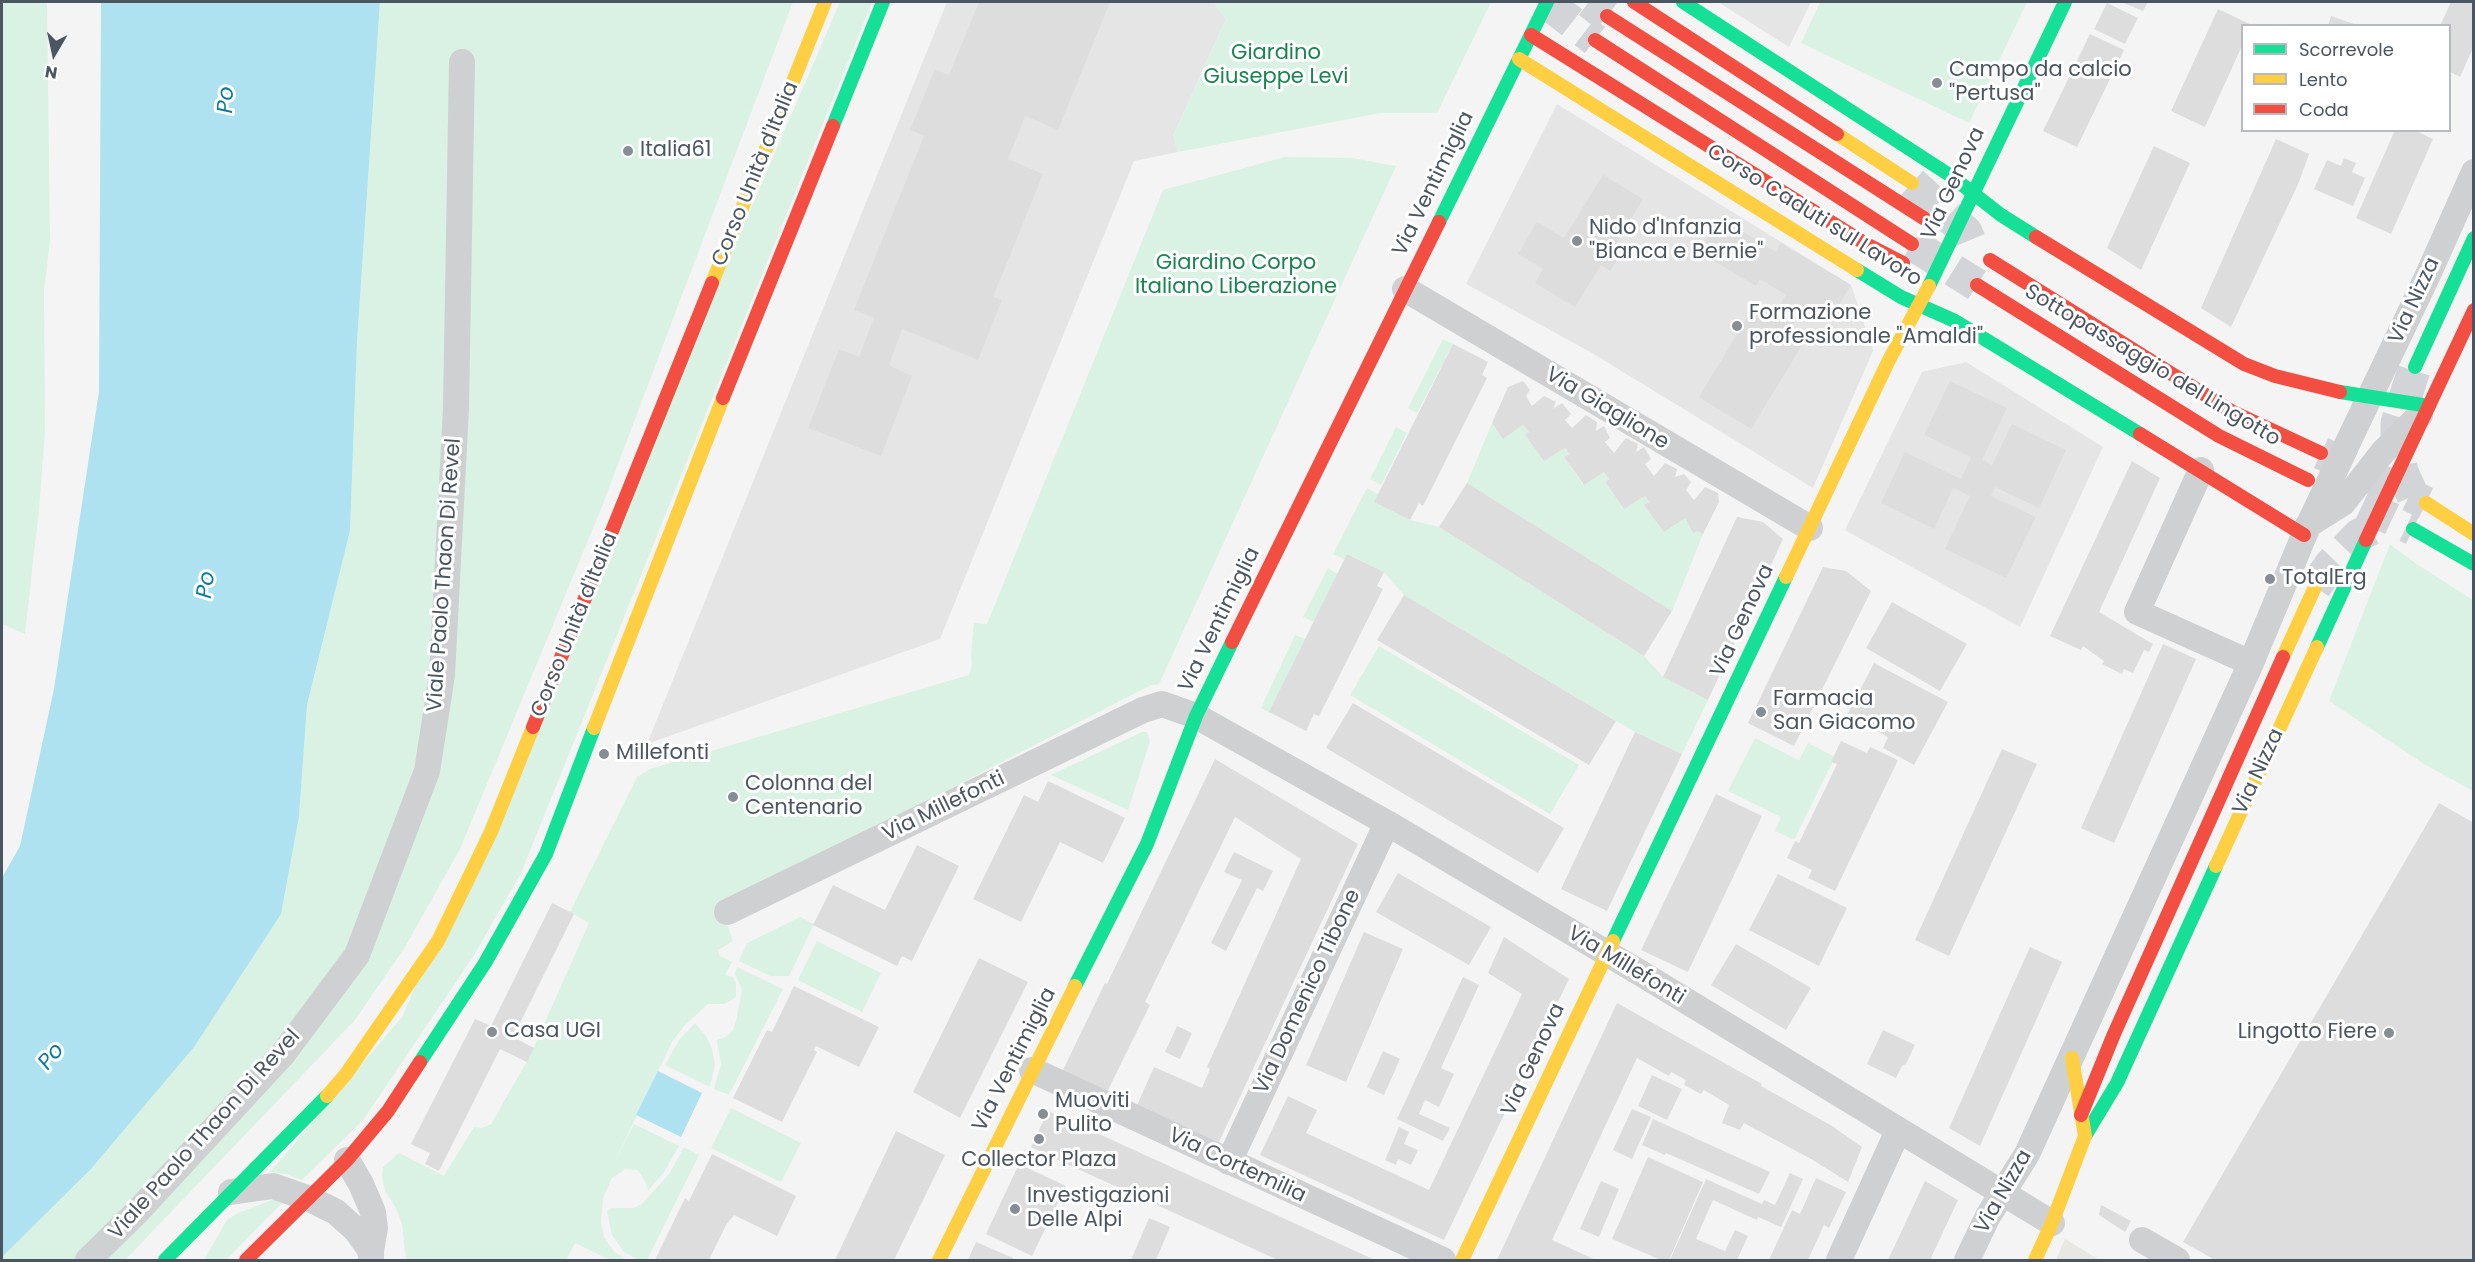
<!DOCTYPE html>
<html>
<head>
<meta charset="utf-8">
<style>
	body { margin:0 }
	#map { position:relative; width:2475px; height:1262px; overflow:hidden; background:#f4f4f4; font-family:Poppins,sans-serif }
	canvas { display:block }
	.frame { position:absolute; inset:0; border:3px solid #4a5661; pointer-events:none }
	.legend { position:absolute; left:2241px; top:24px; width:210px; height:108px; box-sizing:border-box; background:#fff; border:2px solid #b7bbc0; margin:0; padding:8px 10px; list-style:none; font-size:18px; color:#4a5661 }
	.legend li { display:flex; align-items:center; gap:12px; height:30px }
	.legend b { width:30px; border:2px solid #b7bbc0 }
	.north { position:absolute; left:24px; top:24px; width:60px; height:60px; -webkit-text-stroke:4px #fff; paint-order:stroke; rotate:189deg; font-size:16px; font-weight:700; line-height:24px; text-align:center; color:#4a5661 }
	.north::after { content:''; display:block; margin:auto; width:21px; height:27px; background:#4a5661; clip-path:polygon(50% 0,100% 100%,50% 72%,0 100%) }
</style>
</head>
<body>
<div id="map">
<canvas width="2475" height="1262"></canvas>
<div class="frame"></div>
<ul class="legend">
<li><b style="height:8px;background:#16e098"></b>Scorrevole</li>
<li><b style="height:8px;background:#ffcf43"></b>Lento</li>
<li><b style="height:8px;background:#f24e42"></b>Coda</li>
</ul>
<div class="north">N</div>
</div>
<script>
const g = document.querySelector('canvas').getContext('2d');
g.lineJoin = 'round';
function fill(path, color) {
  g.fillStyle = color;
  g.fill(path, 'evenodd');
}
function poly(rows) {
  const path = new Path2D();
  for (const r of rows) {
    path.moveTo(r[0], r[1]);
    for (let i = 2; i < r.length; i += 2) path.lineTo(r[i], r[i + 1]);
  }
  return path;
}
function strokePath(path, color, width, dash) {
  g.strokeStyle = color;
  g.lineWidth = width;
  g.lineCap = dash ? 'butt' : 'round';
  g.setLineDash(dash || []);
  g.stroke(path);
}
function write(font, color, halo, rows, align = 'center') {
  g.font = font + ' Poppins,sans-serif';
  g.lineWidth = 6;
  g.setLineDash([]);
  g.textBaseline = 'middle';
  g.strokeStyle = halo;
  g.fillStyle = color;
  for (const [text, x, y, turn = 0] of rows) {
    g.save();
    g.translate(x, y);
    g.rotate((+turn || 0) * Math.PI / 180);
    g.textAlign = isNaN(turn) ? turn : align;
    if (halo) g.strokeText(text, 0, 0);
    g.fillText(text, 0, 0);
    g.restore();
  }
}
fill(poly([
	[2065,1239,2100,1260,2056,1260]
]), '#e8e7e3');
fill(poly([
	[947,2,1213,2,1226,19,1173,136,1178,152,1134,161,940,639,647,744],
	[1718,2,1811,2,1789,47],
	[1557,104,1851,285,1873,351,1813,488,1592,353,1466,284],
	[1966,362,2103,447,2020,627,1845,530,1922,372]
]), '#e6e5e6');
fill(poly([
	[2,2,47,2,50,241,44,291,45,433,39,509,25,634,2,624],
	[380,2,793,2,601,509,460,849,405,947,355,1020,125,1260,2,1260,2,1257,90,1170,299,816,307,705,350,531,357,342],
	[840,2,872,2,521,873,474,955,364,1119,302,1180,286,1174,270,1172,402,1017],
	[1213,2,1491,2,1437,113,1380,113,1178,152,1173,136,1226,19],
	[1820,2,2027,2,1969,123,1801,43],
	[1285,157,1352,158,1396,166,1159,684,1151,685,721,907,733,941,718,950,720,956,732,962,725,975,733,977,736,983,736,997,724,1004,708,1004,684,1026,672,1042,614,1163,634,1124,679,1146,664,1172,648,1191,646,1183,638,1170,625,1169,612,1178,603,1198,601,1223,604,1237,614,1252,627,1260,610,1260,575,1243,566,1260,406,1260,402,1224,396,1208,385,1191,382,1176,383,1167,399,1153,444,1176,474,1127,482,1128,491,1124,529,1058,589,923,570,912,637,777,650,769,969,675,972,665,971,654,974,623,987,624,1163,190],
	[1443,339,1453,344,1417,413,1408,408],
	[1492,423,1503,438,1523,425,1529,432,1526,436,1544,461,1565,448,1569,454,1564,457,1583,485,1604,472,1609,479,1605,482,1624,509,1645,496,1649,502,1645,505,1685,518,1693,533,1698,531,1703,534,1672,611,1467,483],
	[1396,427,1407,433,1381,485,1370,479],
	[1367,488,1378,494,1374,502,1410,520,1439,527,1644,656,1663,677,1708,700,1682,754,1635,732,1404,595,1384,572,1348,554,1345,560,1333,554],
	[2390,544,2418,565,2473,600,2473,791,2424,764,2329,701],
	[1328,568,1338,574,1314,622,1303,617],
	[1295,635,1305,639,1270,713,1261,708],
	[1379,646,1579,765,1550,814,1350,695],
	[1142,732,1147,732,1150,741,1128,810,1051,775],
	[1755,738,1799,760,1808,743,1835,757,1794,840,1775,831,1781,817,1728,791],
	[800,917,814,924,789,976,770,976,739,961,747,943],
	[817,941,881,973,862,1012,798,980],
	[737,967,783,989,729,1095,714,1089,721,1064,717,1040,726,1037,733,1030,736,1021,742,990,735,974],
	[695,1023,706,1036,712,1049,715,1065,710,1087,665,1065,679,1040],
	[731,1108,801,1143,781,1182,711,1148],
	[684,1147,699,1155,647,1260,639,1260,624,1252,612,1235,607,1211,612,1208,634,1208,642,1204,669,1174],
	[275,1199,283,1202,226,1260,204,1260,227,1220,238,1213]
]), '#d9f2e3');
fill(poly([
	[101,2,380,2,357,342,350,531,307,705,299,816,281,914,194,1047,90,1170,2,1257,2,878,20,846,54,689,99,391],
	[658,1071,702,1093,681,1137,636,1115]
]), '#aee2f0');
fill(poly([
	[979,2,1110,2,1058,130,1025,116,1008,159,1043,174,993,297,1002,300,978,360,902,329,889,365,912,376,881,456,808,428,839,349,859,357,874,318,854,310,924,136,910,130,935,69,949,75],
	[2121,2,2148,2,2143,11],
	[2451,2,2474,2,2474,46,2460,77,2450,72,2450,26,2440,26],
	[2107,3,2138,18,2125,44,2094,29],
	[2218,9,2254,26,2242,26,2242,46,2205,127,2171,111],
	[2331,16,2357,25,2357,26,2328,26],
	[2090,34,2124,50,2077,147,2043,131],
	[2395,130,2414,130,2433,139,2391,234,2356,218],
	[2276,139,2309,154,2299,182,2231,327,2201,308],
	[2154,146,2190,163,2141,270,2107,248],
	[2344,158,2356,163,2352,172,2365,178,2353,206,2314,189,2327,160,2341,166],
	[1603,175,1643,199,1612,251,1620,256,1610,271,1601,265,1575,307,1535,283,1543,269,1518,254,1537,222,1564,238],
	[1719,217,1776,252,1781,243,1851,285,1830,320,1805,305,1791,328,1807,337,1751,429,1699,397,1755,305,1773,316,1786,295,1760,279,1756,286,1699,252],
	[1453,344,1488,362,1482,375,1487,378,1423,506,1419,503,1410,520,1374,502],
	[1523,381,1530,390,1526,396,1532,406,1544,396,1556,402,1553,409,1562,403,1571,414,1565,420,1572,428,1586,415,1597,422,1596,431,1604,426,1610,438,1605,442,1614,453,1626,438,1638,444,1636,452,1644,447,1651,459,1645,464,1654,476,1665,463,1677,469,1675,477,1684,474,1691,482,1686,490,1694,500,1705,487,1718,493,1719,502,1703,534,1698,531,1693,533,1685,518,1664,532,1644,505,1649,502,1645,496,1624,509,1605,482,1609,479,1604,472,1584,485,1564,457,1569,454,1565,448,1544,461,1525,435,1529,432,1523,425,1503,439,1492,423,1508,387],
	[1950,381,2007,408,1982,460,1992,465,2012,424,2066,450,2039,508,1995,487,1991,496,2036,517,2006,578,1945,549,1970,496,1953,488,1934,529,1881,503,1905,452,1961,479,1971,457,1924,435],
	[2132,461,2160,478,2099,612,2153,644,2149,652,2144,650,2133,673,2124,669,2122,674,2102,664,2104,661,2083,646,2081,650,2050,636],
	[1467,483,1672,611,1644,656,1439,527],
	[1737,517,1763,522,1783,539,1708,700,1663,677],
	[1347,554,1384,572,1377,586,1383,589,1319,716,1314,714,1306,731,1269,712],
	[1823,567,1846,571,1871,591,1794,746,1748,723],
	[1404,595,1616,721,1589,765,1377,640],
	[1892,602,1967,644,1940,691,1866,648],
	[2163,644,2196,659,2114,843,2081,828],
	[1874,663,1948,702,1914,765,1883,748,1888,737,1847,715],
	[1353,703,1564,828,1538,873,1326,748],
	[1635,732,1682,754,1607,911,1561,889],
	[1841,741,1867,753,1870,747,1898,760,1835,891,1808,878,1812,870,1787,858,1795,841,1799,843,1837,764,1831,762],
	[2002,749,2037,764,1949,956,1915,940],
	[1215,759,1358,844,1219,1142,1137,1105,1154,1067,1202,1088,1210,1069,1207,1067,1301,859,1235,817,1145,1002,1150,1005,1106,1094,1062,1072,1105,983,1107,984],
	[1048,781,1125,818,1103,863,1060,842,1021,922,973,899,1024,795,1038,802],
	[1716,794,1762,816,1688,972,1641,950],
	[2439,803,2474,823,2474,1260,2215,1260,2183,1242],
	[917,845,959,866,912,961,902,956,897,966,813,925,833,885,885,910],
	[1234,852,1273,871,1263,891,1257,888,1226,951,1211,943,1242,880,1224,872],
	[1398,873,1491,927,1469,965,1376,912],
	[1778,874,1847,908,1819,966,1749,930],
	[552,903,574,914,513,1037,534,1048,527,1062,500,1049,439,1171,425,1164,430,1153,411,1144,475,1019,491,1026],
	[1364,932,1403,949,1346,1082,1306,1065],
	[1504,937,1569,979,1444,1240,1260,1155,1288,1096,1317,1110,1306,1133,1429,1190,1522,994,1488,973],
	[1736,944,1811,988,1786,1030,1711,985],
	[2030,947,2062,962,1980,1146,1949,1128],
	[979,958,1028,982,960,1118,913,1092],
	[1463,977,1479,985,1441,1068,1454,1074,1439,1107,1425,1100,1419,1114,1450,1128,1443,1141,1397,1119],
	[794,986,879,1027,859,1067,816,1046,814,1050,817,1052,782,1122,733,1098,767,1030,772,1032],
	[1617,1003,1762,1084,1761,1086,1832,1126,1862,1147,1848,1182,1813,1160,1744,1123,1740,1130,1722,1123,1729,1105,1704,1090,1701,1094,1684,1085,1686,1080,1671,1072,1669,1076,1637,1058,1552,1240,1596,1260,1497,1260],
	[1177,1026,1192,1033,1180,1059,1165,1052],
	[1883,1030,1915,1045,1906,1064,1902,1066,1896,1078,1867,1064],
	[1383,1051,1400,1059,1384,1095,1367,1087],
	[1652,1075,1682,1089,1667,1120,1638,1106],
	[1632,1109,1651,1117,1632,1159,1613,1150],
	[1048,1111,1088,1129,1375,1260,1278,1260,1071,1166,1031,1147],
	[1653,1119,1770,1172,1759,1194,1666,1153,1665,1155,1642,1145],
	[1399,1127,1409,1132,1404,1144,1418,1150,1411,1165,1398,1159,1396,1165,1385,1160],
	[896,1131,945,1155,894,1260,835,1260],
	[712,1154,796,1196,777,1236,734,1215,726,1225,709,1260,655,1260,685,1198,689,1201],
	[1648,1157,1703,1182,1669,1260,1661,1260,1612,1239],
	[1019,1164,1066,1186,1032,1256,986,1234],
	[1790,1173,1803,1179,1781,1227,1758,1217,1757,1220,1713,1200,1696,1239,1725,1251,1735,1230,1748,1236,1737,1260,1670,1260,1706,1179,1762,1204,1764,1200,1775,1205],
	[1816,1178,1846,1192,1829,1228,1824,1225,1808,1260,1769,1260,1792,1210,1800,1214],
	[1601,1181,1619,1189,1599,1237,1580,1229],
	[1925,1181,1958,1200,1930,1260,1888,1260],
	[2101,1205,2131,1221,2125,1232,2099,1215],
	[1149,1218,1170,1227,1156,1260,1131,1260],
	[976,1242,1013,1258,1012,1260,968,1260]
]), '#ddddde');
strokePath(poly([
	[2413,496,2402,472,2397,445,2397,423,2415,367]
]), '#d2d4d7', 33, [33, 16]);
strokePath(poly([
	[1546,2,1595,40],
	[1589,2,1607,16],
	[1912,183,1966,232,1973,249],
	[1912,244,1977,285],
	[2321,453,2426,503],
	[2318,484,2413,529],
	[2315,587,2330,565,2359,535,2377,526]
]), '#d2d4d7', 33, [33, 16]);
strokePath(poly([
	[1405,289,1810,528],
	[2201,470,2137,612,2251,663],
	[2308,525,2343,503,2383,452,2420,415],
	[727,912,1143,710,1162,704,1196,716,1387,823,1637,971,2052,1223],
	[1032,1070,1443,1260],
	[347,1160,361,1184,373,1212,375,1228,371,1251],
	[1229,1162,1387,823],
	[231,1192,273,1186,310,1199,336,1212,356,1230,371,1251,371,1260],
	[2142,1240,2177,1260],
	[88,1260,137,1212,283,1054,357,955,427,771,442,675,456,408,462,62],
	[1839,1260,1898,1131],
	[1967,1260,1988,1216,2027,1154,2251,663,2308,526,2427,277,2474,172]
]), '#ced0d2', 26);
strokePath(poly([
	[1683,2,1951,176,2001,215,2036,237],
	[833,126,883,2],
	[1439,222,1547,2],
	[1857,270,1901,297,1955,321,2140,434],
	[1929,286,2065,2],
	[2415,367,2474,238],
	[2340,392,2429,406],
	[2413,529,2474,564],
	[2317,647,2366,540],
	[1613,941,1786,577],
	[1075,986,1147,844,1196,716,1232,642],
	[420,1062,485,963,546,854,594,728],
	[2085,1136,2117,1083,2216,866],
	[165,1260,327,1096]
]), '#16e098', 14);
strokePath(poly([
	[1519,59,1857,270],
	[1837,134,1912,183],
	[712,283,825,2],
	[2426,503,2474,534],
	[1786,577,1889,360,1929,286],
	[2283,657,2315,587],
	[594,728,723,398],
	[2216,866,2317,647],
	[327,1096,346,1074,438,941,491,832,533,727],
	[939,1260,1075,986],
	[1462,1260,1613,941],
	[2035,1260,2052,1223,2085,1136,2072,1058]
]), '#ffcf43', 14);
strokePath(poly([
	[1634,2,1837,134],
	[1607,16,1925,219],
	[1531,35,1866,244,1903,263],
	[1595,40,1912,244],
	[2036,237,2244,364,2275,376,2340,392],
	[1990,260,2231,411,2321,453],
	[1977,285,2219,436,2308,480],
	[723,398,833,126],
	[2140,434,2304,535],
	[2394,480,2474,310],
	[1232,642,1439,222],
	[533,727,712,283],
	[2081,1115,2114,1034,2283,657],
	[246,1260,347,1160,388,1111,420,1062]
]), '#f24e42', 14);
strokePath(poly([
	[2366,540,2394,480]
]), '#f24e42', 14);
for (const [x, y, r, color] of [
	[1937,83,6,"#868d94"],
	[628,151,6,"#868d94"],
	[1577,241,6,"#868d94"],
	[1737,326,6,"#868d94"],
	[2270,579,6,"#868d94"],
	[1761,712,6,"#868d94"],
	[604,754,6,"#868d94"],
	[733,797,6,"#868d94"],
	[492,1032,6,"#868d94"],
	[2389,1033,6,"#868d94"],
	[1043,1114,6,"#868d94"],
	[1039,1139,6,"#868d94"],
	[1015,1209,6,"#868d94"]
]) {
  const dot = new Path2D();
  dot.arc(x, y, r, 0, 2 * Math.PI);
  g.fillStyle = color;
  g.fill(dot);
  strokePath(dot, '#fff', 2);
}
write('21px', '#17864f', '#fff', [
	["Giardino",1276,54],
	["Giuseppe Levi",1276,78],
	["Giardino Corpo",1236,264],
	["Italiano Liberazione",1236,288]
]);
write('21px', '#4a5661', '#fff', [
	["Campo da calcio",1949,71],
	["\"Pertusa\"",1949,95],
	["Italia61",640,151],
	["Nido d'Infanzia",1589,229],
	["\"Bianca e Bernie\"",1589,253],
	["Formazione",1749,314],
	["professionale \"Amaldi\"",1749,338],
	["TotalErg",2282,579],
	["Farmacia",1773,700],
	["San Giacomo",1773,724],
	["Millefonti",616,754],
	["Colonna del",745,785],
	["Centenario",745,809],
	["Casa UGI",504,1032],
	["Lingotto Fiere",2377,1033,"right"],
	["Muoviti",1055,1102],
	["Pulito",1055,1126],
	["Collector Plaza",1039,1161,"center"],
	["Investigazioni",1027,1197],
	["Delle Alpi",1027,1221]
], 'left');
write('21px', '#4a5661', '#fff', [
	["Corso Unità d'Italia",756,174,-68],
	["Via Ventimiglia",1434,184,-64],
	["Via Genova",1954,184,-65],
	["Corso Caduti sul Lavoro",1814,216,32],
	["Via Nizza",2415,301,-65],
	["Sottopassaggio del Lingotto",2152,366,31],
	["Via Giaglione",1607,409,31],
	["Viale Paolo Thaon Di Revel",445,575,-86],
	["Via Ventimiglia",1220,620,-64],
	["Via Genova",1743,621,-65],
	["Corso Unità d'Italia",575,625,-68],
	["Via Nizza",2259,772,-65],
	["Via Millefonti",944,807,-26],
	["Via Millefonti",1626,966,31],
	["Via Domenico Tibone",1308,992,-65],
	["Via Ventimiglia",1015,1060,-63],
	["Via Genova",1534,1060,-65],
	["Viale Paolo Thaon Di Revel",205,1135,-48],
	["Via Cortemilia",1237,1166,25],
	["Via Nizza",2004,1192,-60]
]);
write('italic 22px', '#0c7c9b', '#fff', [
	["Po",227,100,-88],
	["Po",207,585,-83],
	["Po",52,1057,-51]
]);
</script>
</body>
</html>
